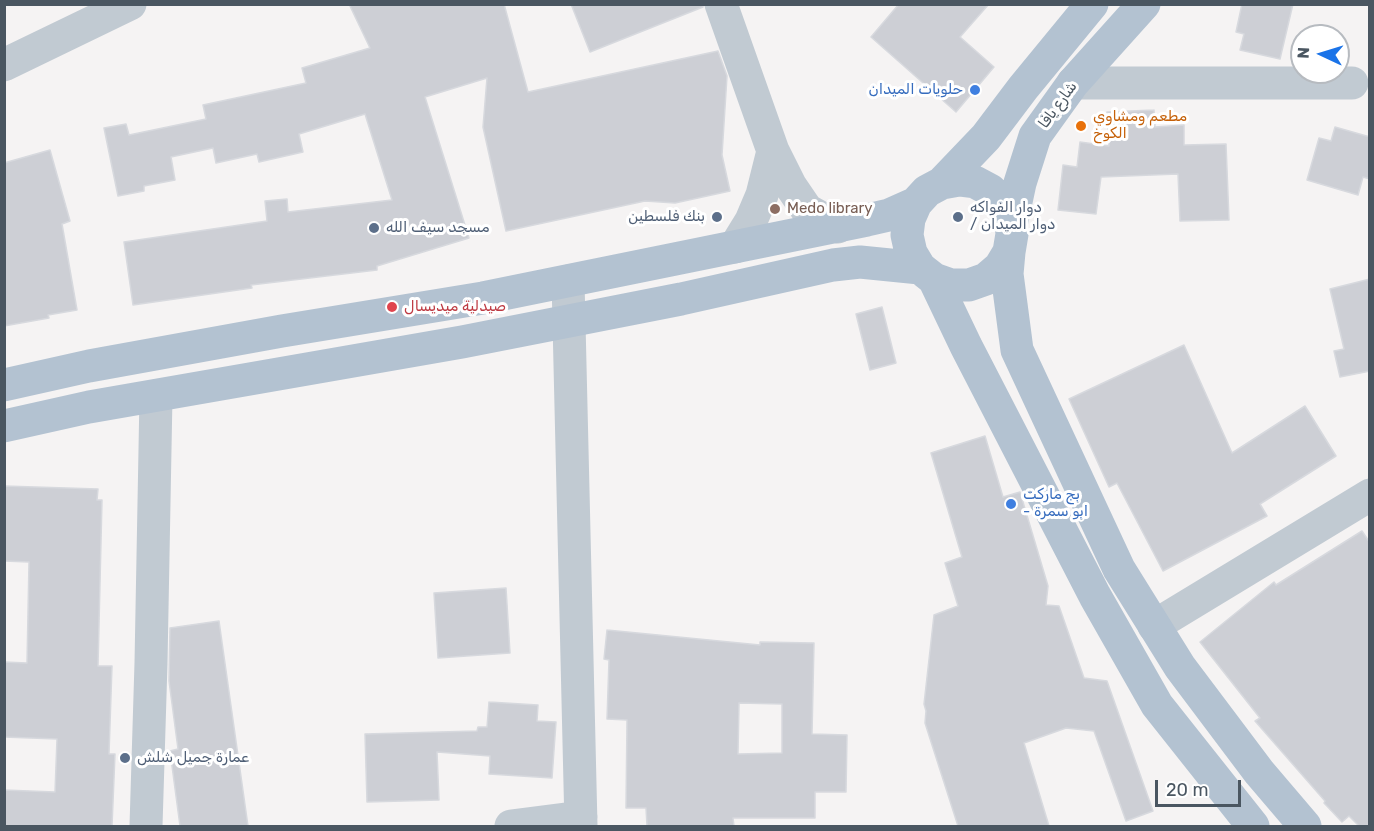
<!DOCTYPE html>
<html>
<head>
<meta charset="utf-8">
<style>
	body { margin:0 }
	#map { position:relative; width:1374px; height:831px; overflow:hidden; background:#f5f3f3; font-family:Rubik,sans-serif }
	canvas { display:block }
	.frame { position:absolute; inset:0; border:6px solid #4a5661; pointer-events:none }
	.north { position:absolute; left:1290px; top:24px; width:60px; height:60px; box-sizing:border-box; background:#fff; border:2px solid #b7bbc0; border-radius:50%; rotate:274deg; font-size:16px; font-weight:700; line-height:24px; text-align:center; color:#4a5661 }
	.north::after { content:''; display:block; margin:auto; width:21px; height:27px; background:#1a73e8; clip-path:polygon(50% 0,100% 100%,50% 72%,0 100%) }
	.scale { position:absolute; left:1155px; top:780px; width:86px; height:27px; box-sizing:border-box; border:3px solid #4a5661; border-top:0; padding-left:8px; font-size:18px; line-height:21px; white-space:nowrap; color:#4a5661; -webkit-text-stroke:4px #fff; paint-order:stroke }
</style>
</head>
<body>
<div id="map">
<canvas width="1374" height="831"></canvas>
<div class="frame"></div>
<div class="north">N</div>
<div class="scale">20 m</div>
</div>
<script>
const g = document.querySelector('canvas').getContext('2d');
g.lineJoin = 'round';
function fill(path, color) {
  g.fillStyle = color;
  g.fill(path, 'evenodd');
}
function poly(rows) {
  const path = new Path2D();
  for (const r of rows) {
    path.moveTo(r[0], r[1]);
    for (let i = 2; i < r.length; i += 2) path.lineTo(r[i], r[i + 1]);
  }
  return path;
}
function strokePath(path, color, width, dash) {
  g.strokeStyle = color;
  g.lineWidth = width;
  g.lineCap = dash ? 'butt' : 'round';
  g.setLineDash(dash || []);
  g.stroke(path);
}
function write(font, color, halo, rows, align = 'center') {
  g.font = font + ' Rubik,Cairo,sans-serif';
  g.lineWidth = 6;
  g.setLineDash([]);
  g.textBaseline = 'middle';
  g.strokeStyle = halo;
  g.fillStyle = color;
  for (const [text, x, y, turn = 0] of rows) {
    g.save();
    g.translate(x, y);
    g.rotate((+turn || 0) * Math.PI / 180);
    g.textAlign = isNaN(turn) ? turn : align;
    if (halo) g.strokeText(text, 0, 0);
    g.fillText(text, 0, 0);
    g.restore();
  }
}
const building = poly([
	[349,4,504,4,528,92,718,51,727,76,722,155,730,191,675,203,645,201,506,231,483,127,487,78,425,97,469,238,377,266,377,270,251,285,252,288,133,305,124,242,267,221,265,201,287,199,288,212,392,200,365,114,299,134,303,152,259,162,257,154,216,163,213,148,171,157,175,180,144,186,144,191,118,196,104,128,126,124,129,135,206,119,203,105,306,83,302,68,370,48,349,4],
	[571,4,703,4,703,7,590,52,571,4],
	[899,4,989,4,960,37,994,67,956,112,871,37,899,4],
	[1242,4,1293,4,1280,59,1240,50,1244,34,1236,32,1242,4],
	[1154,110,1155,127,1184,125,1184,145,1226,144,1229,220,1180,221,1178,174,1101,177,1096,214,1058,210,1063,165,1077,167,1080,142,1109,146,1107,112,1154,110],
	[1335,127,1370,137,1370,179,1363,177,1358,195,1307,180,1319,138,1331,141,1335,127],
	[50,150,70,221,62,224,77,310,48,315,49,318,4,326,4,163,50,150],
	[1370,279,1370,371,1340,377,1334,351,1344,349,1330,289,1370,279],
	[882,307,896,363,870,370,856,314,882,307],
	[1184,345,1232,453,1305,406,1336,456,1260,504,1267,516,1163,571,1117,483,1109,487,1069,399,1184,345],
	[985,436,1003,497,1020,492,1048,586,1046,605,1059,606,1084,678,1107,681,1153,811,1126,821,1094,731,1066,728,1024,743,1049,826,958,826,925,723,926,711,924,704,934,615,958,606,945,563,962,557,931,453,985,436],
	[4,486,98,489,97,500,102,500,98,666,112,666,109,754,115,754,112,826,4,826,4,790,55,792,57,739,4,737,4,662,27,663,29,562,4,561,4,486],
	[1362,531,1370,543,1370,826,1359,826,1349,816,1342,822,1324,803,1325,801,1255,721,1260,718,1200,642,1274,582,1276,585,1362,531],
	[506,588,510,653,438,658,434,593,506,588],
	[219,621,248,826,180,826,170,751,178,749,169,681,170,628,219,621],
	[607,630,760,645,760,642,814,643,812,734,847,735,846,792,815,792,815,818,733,818,734,826,647,826,646,808,626,808,627,720,607,719,609,660,604,659,607,630],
	[739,703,782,704,782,753,738,754,739,703],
	[489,702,538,705,537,721,556,722,552,778,489,774,490,756,437,752,439,800,367,802,365,734,477,731,478,727,487,727,489,702]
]);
fill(building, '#cdcfd5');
strokePath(building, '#d7d9de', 1.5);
strokePath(poly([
	[721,4,773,151,790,185,807,210,838,227],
	[4,65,130,4],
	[1073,83,1352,83],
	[735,247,751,221,762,195,773,151],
	[568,281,581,826],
	[1154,626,1370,495],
	[146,826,151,663,156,396],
	[511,826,581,817]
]), '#c1cad2', 33);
strokePath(poly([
	[942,183,986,137,1023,88,1092,4],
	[1011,225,1020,183,1035,136,1073,83,1144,4],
	[1009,252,1007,274,1017,350,1119,569,1180,667,1259,772,1305,826],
	[934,279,966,346,1095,596,1157,705,1253,826],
	[4,385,89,366,282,331,483,298,867,220,889,215,916,203],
	[4,426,89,407,462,342,681,299,833,265,860,262,920,268,934,279,951,285,969,285,986,279,1000,267,1009,252,1012,234,1011,225,1010,217,1002,202,990,190,975,182,959,180,942,183,927,191,916,203,909,219,907,235,911,253,920,268]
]), '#b3c2d1', 33);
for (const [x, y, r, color] of [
	[975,90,6,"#3f7fe0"],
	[1081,126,6,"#e8710a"],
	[775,209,6,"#8d6e63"],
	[717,217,6,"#5c6f8a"],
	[958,217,6,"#5c6f8a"],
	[374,228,6,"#5c6f8a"],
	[392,307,6,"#e0444e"],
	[1011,504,6,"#3f7fe0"],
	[125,758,6,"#5c6f8a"]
]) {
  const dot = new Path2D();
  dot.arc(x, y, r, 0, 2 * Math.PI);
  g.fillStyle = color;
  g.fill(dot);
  strokePath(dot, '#fff', 2);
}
write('15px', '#366cbe', '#fff', [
	["حلويات الميدان",963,90],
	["بج ماركت",1023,495,"left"],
	["- ابو سمرة",1023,512,"left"]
], 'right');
write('15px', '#4a5661', '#fff', [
	["شارع يافا",1058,105,-54]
]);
write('15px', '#c56008', '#fff', [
	["مطعم ومشاوي",1093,117],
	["الكوخ",1093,134]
], 'left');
write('15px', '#4e5e75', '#fff', [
	["دوار الفواكه",970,208],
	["/ دوار الميدان",970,225],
	["بنك فلسطين",705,217,"right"],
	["مسجد سيف الله",386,228],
	["عمارة جميل شلش",137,758]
], 'left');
write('15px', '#785e54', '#fff', [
	["Medo library",787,209]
], 'left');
write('15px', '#be3a42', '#fff', [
	["صيدلية ميديسال",404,307]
], 'left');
</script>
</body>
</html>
